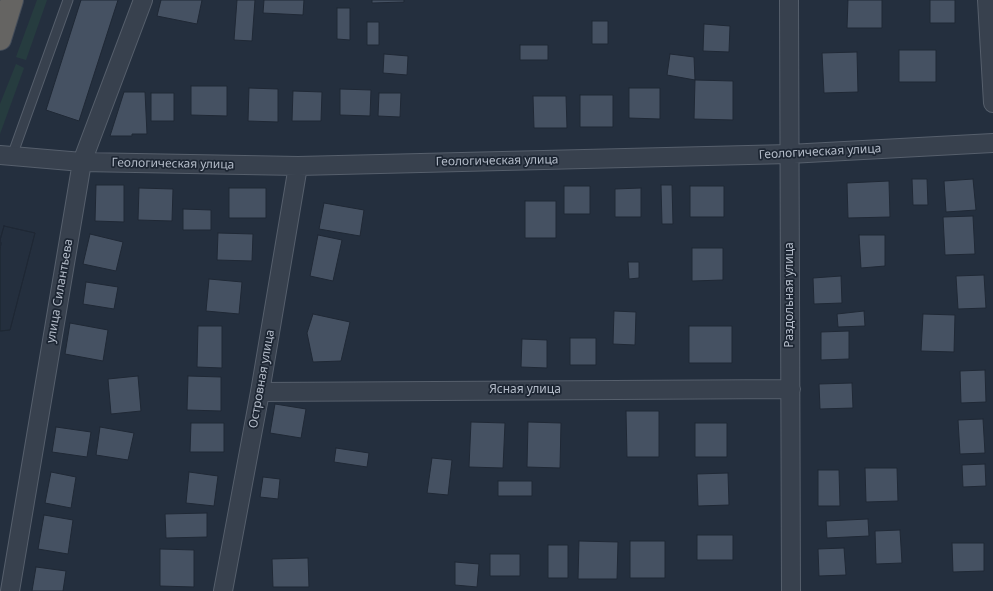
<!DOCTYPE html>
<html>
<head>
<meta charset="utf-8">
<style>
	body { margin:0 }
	canvas { display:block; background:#242f3e }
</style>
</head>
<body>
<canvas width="993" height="591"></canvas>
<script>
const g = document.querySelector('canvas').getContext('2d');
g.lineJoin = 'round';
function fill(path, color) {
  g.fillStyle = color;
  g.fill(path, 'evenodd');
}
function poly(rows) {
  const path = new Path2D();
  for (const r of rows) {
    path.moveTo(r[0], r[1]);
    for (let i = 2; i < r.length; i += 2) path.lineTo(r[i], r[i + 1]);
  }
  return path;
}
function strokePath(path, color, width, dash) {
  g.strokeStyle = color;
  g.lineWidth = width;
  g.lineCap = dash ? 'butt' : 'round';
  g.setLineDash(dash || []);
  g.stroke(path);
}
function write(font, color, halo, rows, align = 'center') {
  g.font = font + ' "Noto Sans",sans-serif';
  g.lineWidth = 3.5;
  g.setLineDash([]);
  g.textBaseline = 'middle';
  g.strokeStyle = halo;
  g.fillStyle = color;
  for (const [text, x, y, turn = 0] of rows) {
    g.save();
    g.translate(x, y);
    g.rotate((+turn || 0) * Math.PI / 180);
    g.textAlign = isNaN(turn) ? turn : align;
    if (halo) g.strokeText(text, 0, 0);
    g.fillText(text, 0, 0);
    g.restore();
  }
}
fill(poly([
	[37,0,47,0,26,60,16,57],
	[16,64,24,68,0,134,0,104]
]), '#263c3f');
const building = poly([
	[81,0,118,0,79,121,46,110,81,0],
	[161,0,202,0,197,24,157,16,161,0],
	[237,0,255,0,252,41,234,40,237,0],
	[264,0,304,0,303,15,263,13,264,0],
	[372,0,404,0,404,2,372,3,372,0],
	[848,0,882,0,882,28,847,28,848,0],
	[930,0,955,0,955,23,930,23,930,0],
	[337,8,350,8,350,40,337,39,337,8],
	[592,21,608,21,608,44,592,44,592,21],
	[367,22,379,22,379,45,367,45,367,22],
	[704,24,730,26,729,52,703,51,704,24],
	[520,45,548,45,548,60,520,60,520,45],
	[899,50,936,50,936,82,899,82,899,50],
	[857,52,858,92,824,93,822,53,857,52],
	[384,54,408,56,407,75,383,73,384,54],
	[670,54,694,57,695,80,667,75,670,54],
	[695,80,733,81,733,120,694,119,695,80],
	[191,86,227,86,227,116,191,115,191,86],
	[249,88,278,89,278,122,248,121,249,88],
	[629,88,660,88,660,119,629,118,629,88],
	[340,89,371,90,370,116,340,115,340,89],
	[293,91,322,92,321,121,292,121,293,91],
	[124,92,145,92,147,134,132,134,132,136,110,136,124,92],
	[151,93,174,93,174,121,151,121,151,93],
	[379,93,401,93,400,117,378,116,379,93],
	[580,95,613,95,613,127,580,127,580,95],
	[533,96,566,96,567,128,534,128,533,96],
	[912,179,927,179,928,205,913,205,912,179],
	[973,179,976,210,946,212,944,181,973,179],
	[889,181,890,217,848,218,847,183,889,181],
	[96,185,124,185,124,222,95,221,96,185],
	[661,185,672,185,673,224,662,224,661,185],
	[564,186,590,186,590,214,564,214,564,186],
	[690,186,724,186,724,217,690,217,690,186],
	[139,188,173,189,172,221,138,220,139,188],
	[229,188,266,188,266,218,229,218,229,188],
	[641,188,641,217,615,217,615,189,641,188],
	[525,201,556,201,556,238,525,238,525,201],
	[324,203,364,210,360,236,319,229,324,203],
	[183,209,211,210,211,230,183,230,183,209],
	[973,216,975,254,945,255,943,217,973,216],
	[4,226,35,233,10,330,0,331,0,250,1,243,0,240,4,226],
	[4,226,35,233,10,330,0,331,0,250,1,243,0,240,4,226],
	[218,233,253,234,252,261,217,260,218,233],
	[90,234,123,242,116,271,83,264,90,234],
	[318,235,342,240,333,281,310,276,318,235],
	[859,235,885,235,885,266,861,268,859,235],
	[692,248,723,248,723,280,692,281,692,248],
	[628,262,639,262,639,278,629,279,628,262],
	[984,275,986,308,958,309,956,276,984,275],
	[841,276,842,303,814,304,813,278,841,276],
	[209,279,242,282,239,314,206,311,209,279],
	[86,282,118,287,114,309,83,304,86,282],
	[614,311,636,312,635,345,613,344,614,311],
	[864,311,865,326,838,327,837,314,864,311],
	[313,314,350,322,341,361,313,362,307,333,313,314],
	[923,314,955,315,954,352,921,351,923,314],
	[70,323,108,330,103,361,65,354,70,323],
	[198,326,222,326,222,368,197,367,198,326],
	[689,326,732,326,732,363,689,363,689,326],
	[849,331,849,359,821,360,821,332,849,331],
	[570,338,596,338,596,365,570,365,570,338],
	[522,339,547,340,547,368,521,367,522,339],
	[985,370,986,402,961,403,960,371,985,370],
	[138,376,141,411,111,414,108,379,138,376],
	[188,376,221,377,221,411,187,410,188,376],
	[852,383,853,408,820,409,819,384,852,383],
	[275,404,306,409,301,438,270,433,275,404],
	[626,411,659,411,659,457,627,457,626,411],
	[983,419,985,453,960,454,958,420,983,419],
	[471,422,505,423,503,468,469,467,471,422],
	[528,422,561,423,560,468,527,467,528,422],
	[191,423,224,423,224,452,190,452,191,423],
	[695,423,727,423,727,457,695,457,695,423],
	[56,427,91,432,87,457,52,452,56,427],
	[100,427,134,433,128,460,96,455,100,427],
	[336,448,369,453,367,467,334,462,336,448],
	[432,458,452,460,448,495,427,493,432,458],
	[985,464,986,486,963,487,962,465,985,464],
	[865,468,897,468,898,501,866,502,865,468],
	[818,470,839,470,840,506,818,506,818,470],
	[51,472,76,477,71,508,45,503,51,472],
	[189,472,218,476,214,506,186,503,189,472],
	[728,473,729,505,698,506,697,474,728,473],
	[263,477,280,479,278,499,260,497,263,477],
	[498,481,532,481,532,496,498,496,498,481],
	[207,513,207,537,166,538,165,514,207,513],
	[44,515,73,520,68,554,38,549,44,515],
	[868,519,869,536,827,538,826,521,868,519],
	[900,530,902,563,876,564,875,531,900,530],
	[697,535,733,535,733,560,697,560,697,535],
	[579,541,618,542,617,579,578,579,579,541],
	[630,541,665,541,665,578,630,578,630,541],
	[952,543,984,543,984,571,953,572,952,543],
	[548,545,568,545,568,578,548,578,548,545],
	[844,548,846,575,819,576,818,549,844,548],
	[160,549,194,550,194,587,160,586,160,549],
	[490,554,520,554,520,576,490,576,490,554],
	[308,558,309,587,273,587,272,559,308,558],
	[455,562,479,564,477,587,455,585,455,562],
	[36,567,66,571,63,591,32,591,36,567]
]);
fill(building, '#455162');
strokePath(building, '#1f2835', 1);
const service = poly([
	[12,156,68,0]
]);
const minor = poly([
	[789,0,791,591],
	[987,0,993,103],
	[0,155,82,162,298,166,789,154,993,143],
	[260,392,791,389],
	[10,591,82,162,143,0],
	[223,591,260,392,298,166]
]);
const trunk = poly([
	[0,39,12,0]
]);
strokePath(service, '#565f6c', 11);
strokePath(minor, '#565f6c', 20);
strokePath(trunk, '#434c59', 24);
strokePath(service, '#38414e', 9);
strokePath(minor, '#38414e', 18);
strokePath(trunk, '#656462', 22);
write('12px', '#b4bcc9', '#1d2633', [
	["Геологическая улица",820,152,-3],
	["Геологическая улица",497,161,-1],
	["Геологическая улица",173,164,1],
	["улица Силантьева",60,291,-80],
	["Раздольная улица",790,295,-90],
	["Островная улица",262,379,-80],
	["Ясная улица",525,390]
]);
</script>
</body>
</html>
